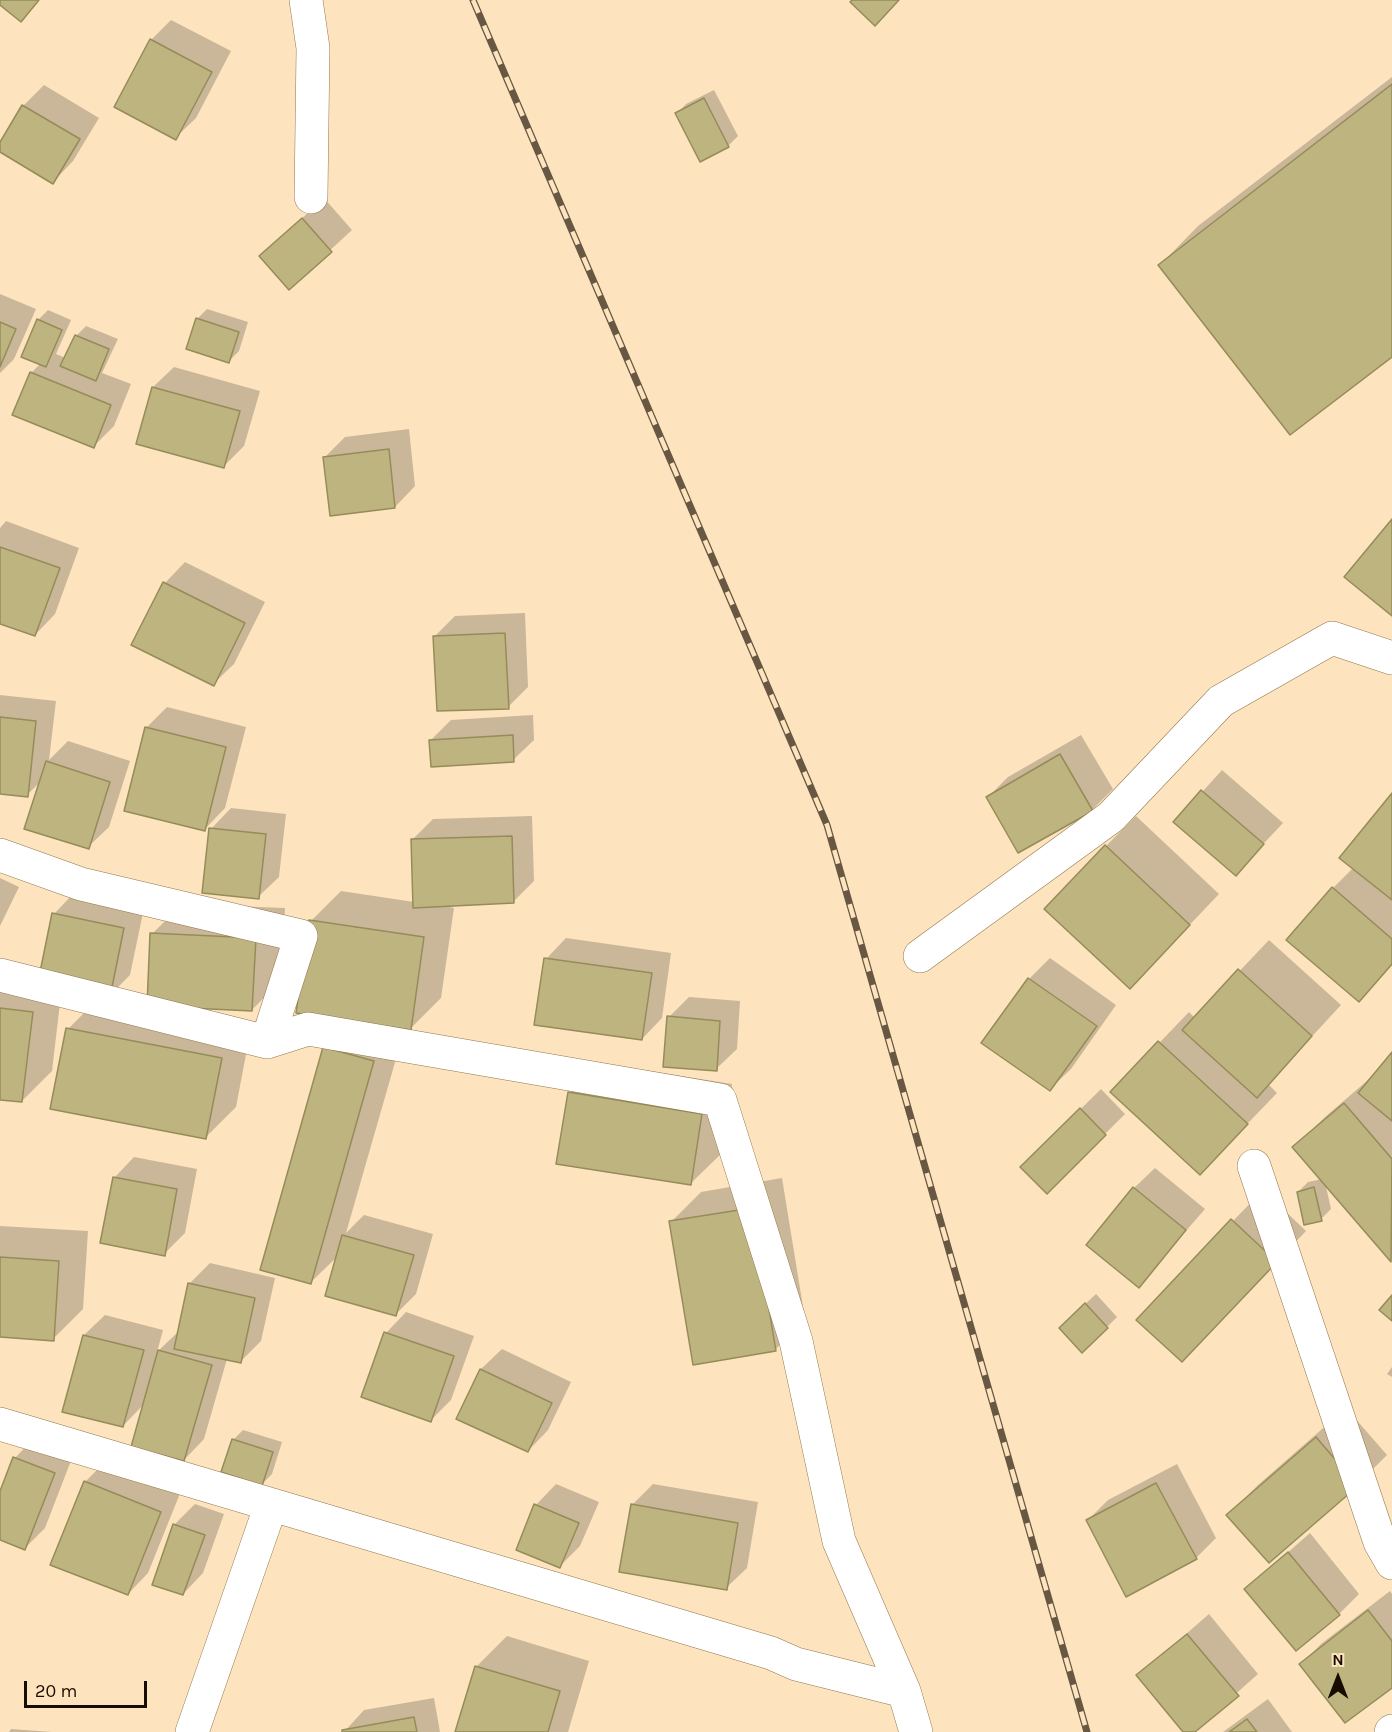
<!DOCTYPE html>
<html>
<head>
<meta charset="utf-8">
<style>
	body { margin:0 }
	#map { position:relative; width:1392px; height:1732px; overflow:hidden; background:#fde4be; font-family:Karla,sans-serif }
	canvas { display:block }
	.north { position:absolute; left:1308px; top:1648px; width:60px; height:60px; -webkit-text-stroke:4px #fde4be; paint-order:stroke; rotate:0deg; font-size:16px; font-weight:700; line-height:24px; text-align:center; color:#170c00 }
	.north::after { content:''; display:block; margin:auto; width:21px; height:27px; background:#170c00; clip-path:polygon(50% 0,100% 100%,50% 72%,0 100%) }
	.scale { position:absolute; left:24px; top:1681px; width:123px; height:27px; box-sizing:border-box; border:3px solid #170c00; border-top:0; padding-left:8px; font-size:18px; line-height:21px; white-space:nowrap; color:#170c00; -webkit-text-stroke:4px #fde4be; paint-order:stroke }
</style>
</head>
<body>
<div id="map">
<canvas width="1392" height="1732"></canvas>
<div class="north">N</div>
<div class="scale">20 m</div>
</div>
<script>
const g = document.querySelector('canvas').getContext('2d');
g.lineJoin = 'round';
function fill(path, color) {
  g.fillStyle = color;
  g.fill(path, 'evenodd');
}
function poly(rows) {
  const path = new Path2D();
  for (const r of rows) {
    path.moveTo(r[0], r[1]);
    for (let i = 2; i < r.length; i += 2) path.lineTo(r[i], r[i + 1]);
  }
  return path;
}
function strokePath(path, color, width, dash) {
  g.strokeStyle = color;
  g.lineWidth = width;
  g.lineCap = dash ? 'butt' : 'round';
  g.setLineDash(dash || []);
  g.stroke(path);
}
fill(poly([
	[171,20,231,51,196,118,175,138,151,40],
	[1392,77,1392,355,1160,265,1198,226],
	[44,85,99,118,73,161,53,182,0,151,0,144,24,105],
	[714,90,738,136,728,146,677,114,686,104],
	[324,198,352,230,289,288,261,256],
	[0,294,36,309,14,359,0,373],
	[207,309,248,322,239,351,229,361,197,319],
	[48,310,71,320,56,354,66,358,76,336,86,326,118,339,102,373,131,384,114,426,94,446,31,373,41,363,38,320],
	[174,367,260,391,244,446,223,467,137,443,153,387],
	[409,429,415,486,395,507,325,457,345,437],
	[6,521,79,548,55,614,35,635,0,623,0,528],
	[185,562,265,602,234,664,213,684,165,583],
	[525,613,528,687,508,707,435,636,455,616],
	[0,695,56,701,49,760,68,741,130,761,109,827,88,847,41,781,27,795,0,792],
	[167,707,246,727,225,808,205,829,146,728],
	[533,715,534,740,513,760,430,741,451,720],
	[1081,735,1113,789,1092,810,988,797,1008,777],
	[1222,770,1283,823,1236,873,1175,822],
	[1392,796,1392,965,1359,1000,1333,888,1354,867],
	[231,808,286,814,279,877,258,897,211,829],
	[532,816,534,881,513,902,445,906,454,908,441,998,410,1029,404,1031,346,1233,364,1215,433,1234,416,1294,396,1314,339,1255,311,1282,324,1048,311,921,341,891,414,902,412,840,433,819],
	[1136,816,1219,894,1160,956,1106,846],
	[0,878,19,887,0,926],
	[74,893,144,908,130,975,109,996,62,986,52,1071,22,1101,0,1098,0,974,40,979,54,914],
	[182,904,285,908,282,979,252,1010,152,934],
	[566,938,671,953,662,1018,642,1039,546,959],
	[1269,940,1341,1005,1268,1084,1277,1093,1200,1173,1112,1092,1189,1012,1195,1018],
	[1050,958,1116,1005,1071,1069,1050,1089,983,1043,1029,979],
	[689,997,740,1001,737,1049,716,1069,669,1017],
	[98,999,251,1028,236,1107,206,1137,68,1029],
	[1392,1054,1392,1259,1391,1260,1325,1182,1331,1209,1321,1219,1298,1192,1308,1182,1322,1179,1295,1147,1325,1117,1375,1074],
	[600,1063,732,1084,721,1154,690,1184,570,1093],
	[1101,1089,1125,1114,1047,1192,1022,1167],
	[134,1157,197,1169,185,1233,164,1254,114,1178],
	[1155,1168,1205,1209,1138,1286,1134,1188],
	[782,1178,805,1319,775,1350,671,1222,701,1192],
	[1263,1190,1306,1231,1212,1330,1233,1221],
	[0,1226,88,1231,83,1309,53,1339,0,1336],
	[210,1263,275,1278,261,1341,240,1362,227,1359,204,1439,184,1460,144,1404,123,1426,84,1335,105,1315,163,1330,157,1352,179,1331,189,1284],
	[1096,1294,1117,1317,1107,1327,1070,1318],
	[406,1312,474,1336,451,1400,431,1420,386,1333],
	[502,1349,571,1382,548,1430,528,1451,458,1418,481,1369],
	[1392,1367,1392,1377,1387,1374],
	[1346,1408,1387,1455,1357,1485,1228,1515,1258,1485],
	[243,1430,282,1442,272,1474,262,1484,233,1440],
	[35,1437,74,1453,45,1528,25,1548,0,1539,0,1495,15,1458],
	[106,1461,181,1491,148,1573,128,1594,85,1482],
	[1177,1464,1216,1538,1196,1558,1087,1521,1108,1500],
	[556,1484,599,1502,580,1546,560,1566,536,1505],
	[653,1484,758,1502,747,1568,726,1588,632,1505],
	[195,1504,224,1514,203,1573,183,1594,174,1525],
	[1310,1533,1359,1594,1339,1614,1246,1589],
	[1390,1591,1392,1594,1392,1686,1301,1664,1321,1644],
	[1209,1614,1258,1674,1193,1732,1185,1732,1139,1675],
	[507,1636,589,1661,568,1732,457,1732,477,1666],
	[434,1698,440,1732,344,1732,364,1710],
	[1268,1699,1292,1732,1223,1732],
	[11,1729,52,1732,9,1732]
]), '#0003');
const building = poly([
	[0,0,39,0,21,22,0,5,0,0],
	[852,0,899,0,875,26,850,2,852,0],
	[150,39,212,72,176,140,114,107,150,39],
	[1392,84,1392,357,1290,435,1158,265,1392,84],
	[704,98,729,147,700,162,675,113,704,98],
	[22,105,80,139,53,184,0,152,0,142,22,105],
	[302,218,332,252,289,290,259,256,302,218],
	[196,318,239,332,229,363,186,349,196,318],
	[37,319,62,330,46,367,21,357,37,319],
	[0,322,16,329,0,367,0,322],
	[75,335,109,349,96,381,60,366,75,335],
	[30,372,111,405,94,448,12,415,30,372],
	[152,387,240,411,224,468,136,444,152,387],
	[389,449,395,508,330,516,323,457,389,449],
	[1392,519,1392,616,1344,577,1392,519],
	[0,547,60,568,35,636,0,624,0,547],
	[163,582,245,623,214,686,131,645,163,582],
	[505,633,509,709,437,711,433,636,505,633],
	[0,717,36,721,28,797,0,794,0,717],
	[145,727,226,747,205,831,124,811,145,727],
	[513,735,514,762,431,767,429,740,513,735],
	[1060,754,1093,811,1018,853,986,797,1060,754],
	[46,761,110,782,89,849,24,829,46,761],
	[1201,790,1264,844,1236,876,1173,822,1201,790],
	[1392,793,1392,900,1339,858,1392,793],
	[209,828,266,834,259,899,202,893,209,828],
	[512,836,514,903,413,908,411,839,512,836],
	[1105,845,1190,925,1130,989,1044,909,1105,845],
	[1332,887,1392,939,1392,964,1359,1002,1286,940,1332,887],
	[52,913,124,928,110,997,38,982,52,913],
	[309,920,424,937,411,1030,296,1013,309,920],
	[150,933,256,938,252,1011,147,1006,150,933],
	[544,958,652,973,642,1040,534,1025,544,958],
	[1238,969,1312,1036,1257,1098,1182,1030,1238,969],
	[1028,978,1097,1026,1050,1091,981,1043,1028,978],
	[0,1008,33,1012,22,1102,0,1100,0,1008],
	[667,1016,720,1021,717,1071,663,1067,667,1016],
	[66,1028,222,1058,206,1139,50,1109,66,1028],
	[1158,1041,1248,1124,1200,1175,1110,1092,1158,1041],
	[323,1047,374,1061,311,1284,260,1270,323,1047],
	[1392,1052,1392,1121,1358,1093,1392,1052],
	[568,1092,702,1114,691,1185,556,1164,568,1092],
	[1344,1103,1392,1159,1391,1262,1292,1147,1344,1103],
	[1080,1108,1106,1135,1047,1194,1020,1167,1080,1108],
	[113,1177,177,1189,165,1256,100,1243,113,1177],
	[1133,1187,1186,1230,1139,1288,1086,1245,1133,1187],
	[1314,1187,1322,1221,1304,1225,1297,1192,1314,1187],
	[752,1208,776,1351,693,1365,669,1221,752,1208],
	[1231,1219,1277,1262,1182,1362,1136,1320,1231,1219],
	[342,1235,414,1255,396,1316,325,1296,342,1235],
	[0,1257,59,1261,54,1341,0,1337,0,1257],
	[188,1283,255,1298,241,1363,174,1349,188,1283],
	[1392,1295,1392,1321,1379,1310,1392,1295],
	[1085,1303,1108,1328,1082,1353,1059,1328,1085,1303],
	[384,1332,454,1356,431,1422,361,1397,384,1332],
	[83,1335,144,1350,123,1427,62,1412,83,1335],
	[158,1350,212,1365,184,1461,131,1447,158,1350],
	[480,1369,552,1403,528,1452,456,1419,480,1369],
	[1316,1437,1358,1486,1269,1563,1226,1515,1316,1437],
	[232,1439,273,1452,262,1486,221,1472,232,1439],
	[13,1457,55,1473,25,1550,0,1540,0,1491,13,1457],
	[84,1481,161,1512,128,1595,50,1565,84,1481],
	[1156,1483,1197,1559,1126,1597,1086,1520,1156,1483],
	[534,1504,579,1523,560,1568,516,1550,534,1504],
	[631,1504,738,1523,727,1590,619,1572,631,1504],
	[173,1524,205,1535,183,1595,152,1585,173,1524],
	[1288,1552,1340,1615,1296,1651,1244,1589,1288,1552],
	[1368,1610,1392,1641,1392,1688,1345,1723,1299,1664,1368,1610],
	[1187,1634,1239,1696,1195,1732,1183,1732,1136,1675,1187,1634],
	[475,1666,560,1691,548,1732,455,1732,475,1666],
	[414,1717,417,1732,342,1732,342,1730,414,1717],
	[1247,1719,1257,1732,1229,1732,1247,1719]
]);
fill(building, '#beb480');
strokePath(building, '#958c59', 1.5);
const street = poly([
	[306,0,313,48,311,197],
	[0,855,81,884,301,936,267,1042],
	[920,956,1111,817,1221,701,1332,638,1392,658],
	[0,975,267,1042,308,1029,720,1100,796,1341,839,1541,904,1691],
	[1254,1166,1380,1542,1392,1563],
	[0,1424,771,1653,796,1664,904,1691,916,1732],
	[192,1732,271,1505],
	[1391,1732,1392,1731]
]);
strokePath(street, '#92774a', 34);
strokePath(street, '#fff', 33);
const rail = poly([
	[473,0,827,825,1087,1732]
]);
strokePath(rail, '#685843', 7);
strokePath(rail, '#fde4be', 4.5, [14]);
</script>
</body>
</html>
